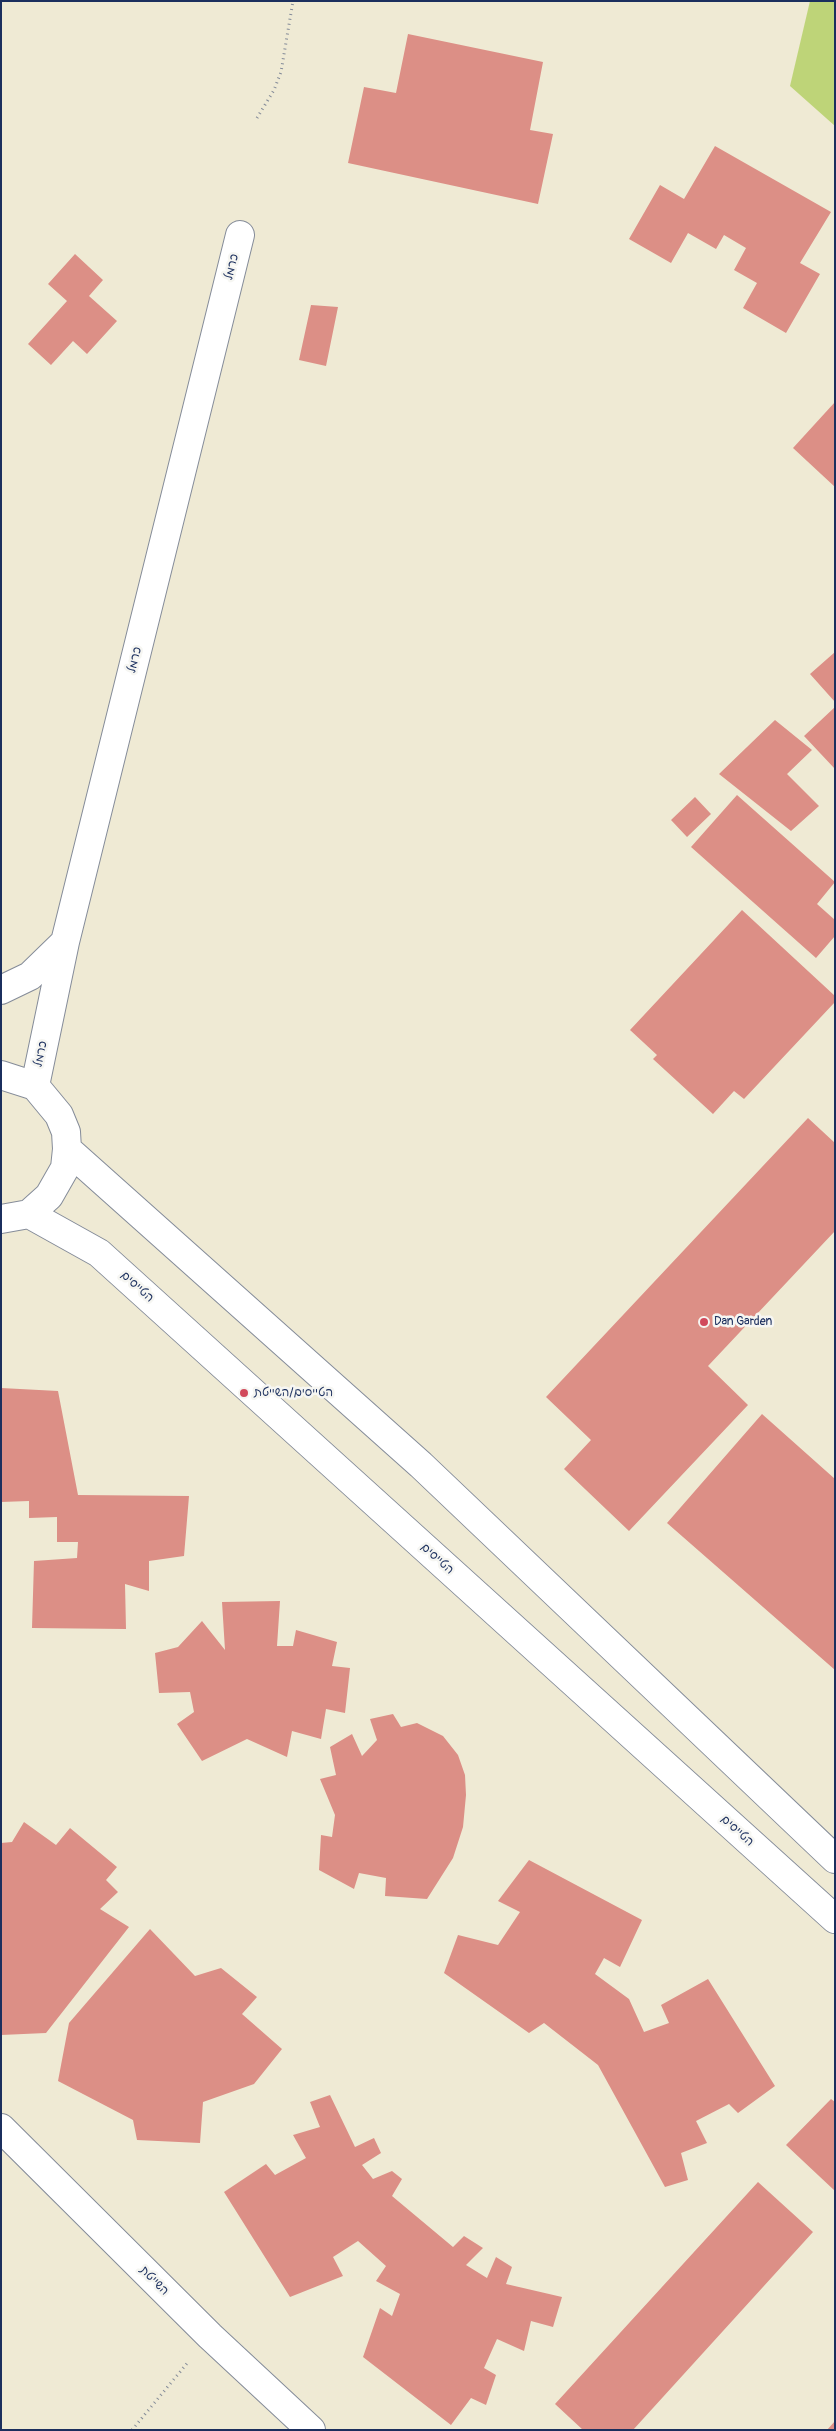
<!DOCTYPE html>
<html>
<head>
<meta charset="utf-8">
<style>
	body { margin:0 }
	#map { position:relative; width:836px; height:2431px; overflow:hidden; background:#efead4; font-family:Pangolin,sans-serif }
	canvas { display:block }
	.frame { position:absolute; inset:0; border:2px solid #1b2f5e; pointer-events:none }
</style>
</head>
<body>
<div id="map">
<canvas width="836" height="2431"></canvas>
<div class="frame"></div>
</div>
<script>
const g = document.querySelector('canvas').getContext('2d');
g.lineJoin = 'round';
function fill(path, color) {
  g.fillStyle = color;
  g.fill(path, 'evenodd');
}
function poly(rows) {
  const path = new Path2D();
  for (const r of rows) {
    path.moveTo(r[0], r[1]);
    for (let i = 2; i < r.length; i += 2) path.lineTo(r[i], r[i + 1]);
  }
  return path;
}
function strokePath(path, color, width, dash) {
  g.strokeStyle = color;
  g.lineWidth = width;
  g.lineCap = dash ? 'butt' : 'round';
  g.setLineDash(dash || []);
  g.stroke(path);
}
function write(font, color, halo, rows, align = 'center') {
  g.font = font + ' Pangolin,"Playpen Sans Hebrew",sans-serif';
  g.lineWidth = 5;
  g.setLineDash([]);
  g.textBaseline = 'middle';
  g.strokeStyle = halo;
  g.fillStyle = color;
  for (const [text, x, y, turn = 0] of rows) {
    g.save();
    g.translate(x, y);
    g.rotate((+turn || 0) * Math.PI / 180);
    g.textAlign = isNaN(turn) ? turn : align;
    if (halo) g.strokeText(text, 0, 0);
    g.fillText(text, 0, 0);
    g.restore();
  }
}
fill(poly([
	[810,1,835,1,835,126,790,86]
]), '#bed478');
fill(poly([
	[408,34,543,62,530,130,553,134,538,204,348,163,364,87,396,93],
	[715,146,831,212,800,263,820,274,786,333,743,308,757,283,734,270,746,248,724,235,716,249,688,233,671,263,629,239,660,185,684,199],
	[75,254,103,280,89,296,117,321,87,354,73,341,51,365,28,344,67,301,48,284],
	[311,305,338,307,326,366,299,360],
	[835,402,835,487,793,448],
	[835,652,835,702,810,674],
	[835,707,835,769,804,736],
	[775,720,812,750,787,774,819,806,791,831,719,774],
	[737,795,835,882,817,904,835,920,835,936,816,958,691,847],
	[695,797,711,814,687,837,671,820],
	[742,910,835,996,835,1002,744,1099,734,1091,713,1114,653,1059,657,1055,630,1030],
	[808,1118,835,1143,835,1231,708,1366,748,1405,629,1531,564,1469,591,1440,546,1397],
	[1,1388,58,1391,78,1495,189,1496,184,1556,149,1561,149,1591,125,1584,126,1629,32,1628,34,1561,77,1558,78,1542,57,1542,57,1517,29,1518,29,1501,1,1502],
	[762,1414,835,1479,835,1670,667,1523],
	[280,1601,277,1646,293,1646,296,1630,337,1642,332,1666,350,1668,345,1713,326,1709,321,1739,292,1731,287,1757,247,1739,202,1761,177,1724,194,1712,190,1692,159,1693,155,1653,178,1647,202,1621,225,1650,222,1602],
	[393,1714,401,1727,417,1723,443,1736,458,1755,465,1775,466,1795,463,1827,453,1858,427,1899,385,1896,386,1878,359,1873,354,1889,319,1870,321,1835,332,1837,335,1815,320,1779,336,1775,330,1747,352,1734,362,1756,377,1740,370,1719],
	[24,1822,56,1845,70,1828,117,1867,106,1880,118,1892,100,1909,129,1927,46,2033,1,2035,1,1843,12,1842],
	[529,1860,642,1920,620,1967,604,1958,595,1974,629,1999,644,2032,669,2023,661,2005,708,1979,775,2086,738,2113,729,2104,696,2121,707,2143,681,2153,688,2180,665,2187,598,2065,544,2023,529,2033,444,1973,458,1935,498,1945,520,1912,498,1901],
	[150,1929,195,1976,221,1968,257,1997,242,2014,282,2049,254,2084,203,2102,200,2143,137,2140,133,2120,58,2081,69,2023],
	[330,2095,355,2147,374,2138,381,2153,362,2165,373,2179,392,2171,402,2179,392,2196,453,2247,464,2236,483,2248,466,2265,487,2278,496,2257,512,2267,506,2284,562,2297,553,2327,531,2321,524,2351,497,2339,484,2368,496,2375,486,2405,471,2398,451,2425,363,2357,380,2308,392,2316,400,2294,376,2281,386,2266,358,2241,333,2257,343,2276,290,2297,224,2192,266,2164,275,2175,306,2158,293,2135,320,2127,310,2102],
	[831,2099,835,2102,835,2191,786,2145],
	[758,2182,813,2232,633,2430,583,2430,555,2404],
	[835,2421,835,2430,827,2430]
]), '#dc8f86');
const minor = poly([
	[1,990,30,976,65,942],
	[1,1075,35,1086,59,1115,66,1132,67,1149,65,1168,49,1196,29,1214,1,1219],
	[35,1086,65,942,240,235],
	[67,1149,421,1465,835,1859],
	[29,1214,99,1253,835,1919],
	[1,2128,210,2336,311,2430]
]);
strokePath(minor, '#858c99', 30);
strokePath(poly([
	[257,118,274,90,281,72,293,1],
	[132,2430,189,2361]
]), '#858c99', 3, [1, 4]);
strokePath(minor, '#fff', 28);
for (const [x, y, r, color] of [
	[704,1322,5,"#d1495b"],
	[244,1393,5,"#d1495b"]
]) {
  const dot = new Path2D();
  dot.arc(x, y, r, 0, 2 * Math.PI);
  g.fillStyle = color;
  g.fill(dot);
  strokePath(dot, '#f6f6f2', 2);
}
write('12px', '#1b2f5e', '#f6f6f2', [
	["כרמל",232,267,-76],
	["כרמל",135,660,-76],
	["כרמל",41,1054,-78],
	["הטייסים",137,1287,42],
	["הטייסים",437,1559,42],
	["הטייסים",737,1831,42],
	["השייטת",154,2281,45]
]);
write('12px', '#1b2f5e', '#f6f6f2', [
	["Dan Garden",714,1322],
	["הטייסים/השייטת",254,1393]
], 'left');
</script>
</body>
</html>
